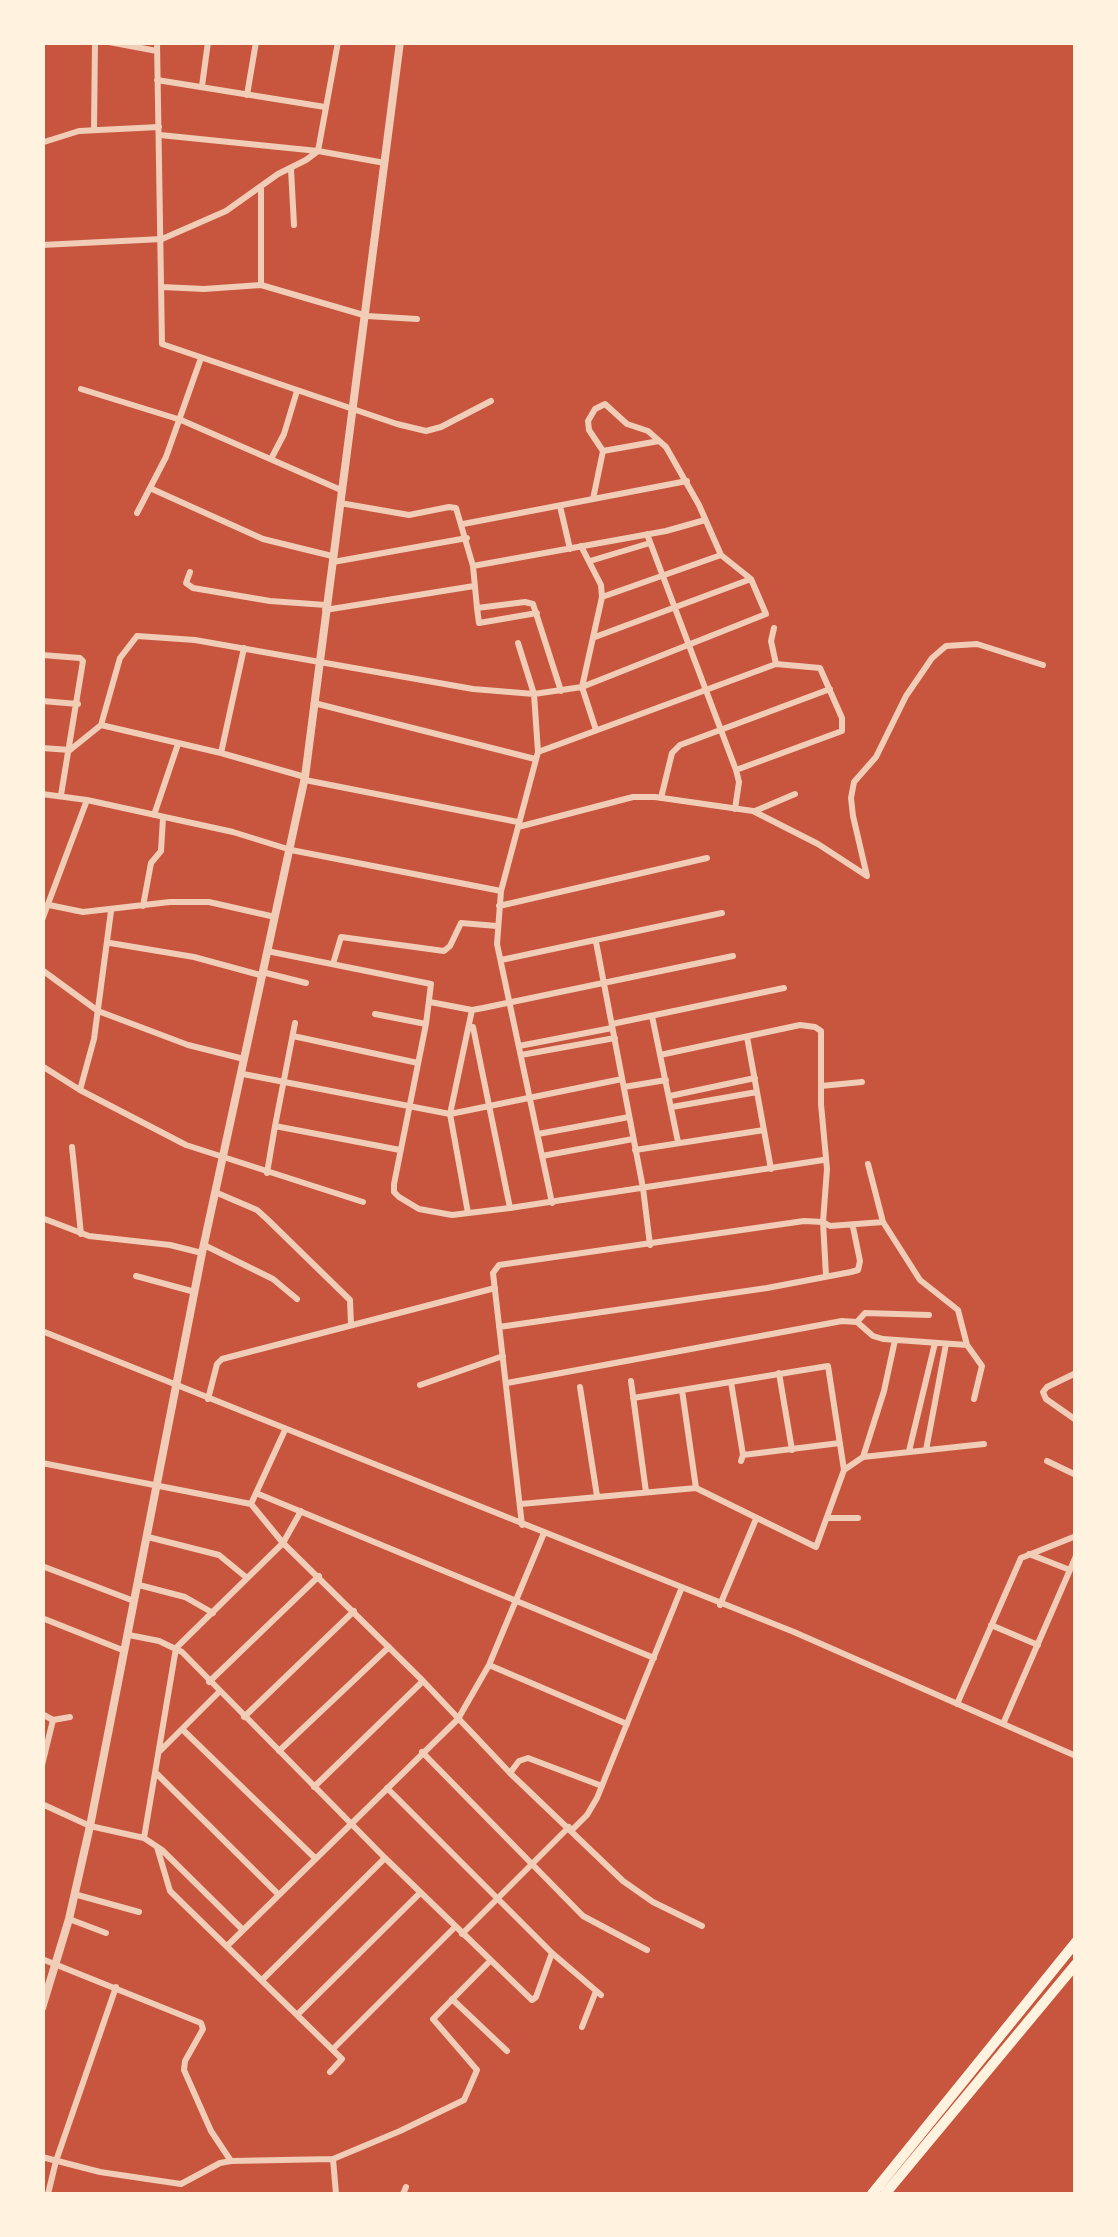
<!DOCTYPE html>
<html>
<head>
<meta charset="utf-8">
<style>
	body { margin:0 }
	#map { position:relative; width:1118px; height:2237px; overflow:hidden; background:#c8553d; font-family:Overpass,sans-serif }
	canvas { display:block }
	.frame { position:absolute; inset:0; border:45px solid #fff3e0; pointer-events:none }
</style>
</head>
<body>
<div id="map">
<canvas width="1118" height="2237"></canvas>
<div class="frame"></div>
</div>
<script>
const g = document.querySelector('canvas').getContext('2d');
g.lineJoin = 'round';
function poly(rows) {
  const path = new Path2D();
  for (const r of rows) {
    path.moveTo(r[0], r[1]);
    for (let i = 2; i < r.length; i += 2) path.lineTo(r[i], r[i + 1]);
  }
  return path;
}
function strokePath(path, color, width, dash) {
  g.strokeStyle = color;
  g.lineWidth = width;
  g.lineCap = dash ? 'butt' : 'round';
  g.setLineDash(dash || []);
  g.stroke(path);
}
strokePath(poly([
	[109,42,157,51],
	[157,42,162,344,397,424,426,431,441,427,491,401],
	[157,80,325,107],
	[202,86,208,42],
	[247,95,256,42],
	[94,130,95,42],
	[160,135,318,151,385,163],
	[44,142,79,131,159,127],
	[291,169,294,225],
	[261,189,261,285],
	[42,245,162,239,226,211,278,174,306,160,318,151,338,42],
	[162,287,204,289,261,285,367,316,417,319],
	[81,389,181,420,341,490],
	[603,451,659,441],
	[271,459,284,434,297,391],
	[152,489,263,539,332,556],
	[340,503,409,515,449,507,456,508,473,566,477,608,525,602,533,604,561,691],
	[560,506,570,549],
	[137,513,166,457,201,358],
	[463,524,687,481],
	[647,534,736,770,739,782,735,809],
	[581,546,601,585,602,597,582,687,596,730],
	[590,561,650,543],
	[333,562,467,538],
	[473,566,666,531,705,520],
	[190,572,186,583,193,588,270,601,326,605],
	[602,597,721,555],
	[477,608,479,623,537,613],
	[325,610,474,586],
	[774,628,771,641,776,664],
	[595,637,751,579],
	[518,643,534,694,538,752,501,891,497,944,552,1203],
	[42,655,80,658,83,661,61,795],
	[42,701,78,704],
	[314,703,535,759],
	[101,725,221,753,305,777],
	[42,748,70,750],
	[70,750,101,725,120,658,137,636,195,640,473,689,534,694,582,687,766,614,751,579,721,555,699,505,666,447,648,431,627,424,605,404,595,409,588,421,589,430,603,451,593,499],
	[538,752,776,664,820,668,842,718,842,731,736,770],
	[221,753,244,648],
	[305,780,518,822],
	[42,794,87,800,233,832,291,850,501,891],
	[661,798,672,753,680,745,830,689],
	[755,811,795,794],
	[154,815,178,744],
	[518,827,633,797,655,797,753,811,818,844,867,876,853,816,851,798,854,782,876,757,906,696,932,658,946,646,977,644,1043,665],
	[49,905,83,912,170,902,209,902,275,917],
	[143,906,151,863,161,851,163,818],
	[499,906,707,858],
	[42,920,87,800],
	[596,942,643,1188,650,1245],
	[110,943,194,957,260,975],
	[267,951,431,984,426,1024,394,1184,394,1192,399,1197,419,1209,452,1215,510,1208,823,1160],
	[501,960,722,913],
	[333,964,341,937,444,951,450,946,461,923,497,926],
	[42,970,98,1011,188,1045,244,1059],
	[262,972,306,983],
	[430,1002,472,1010,483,1008,733,956],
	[375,1014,426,1024],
	[652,1016,678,1142],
	[295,1023,275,1126,400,1150],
	[612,1024,784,988],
	[473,1027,510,1208],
	[293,1036,418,1063],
	[747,1037,771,1169],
	[519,1046,612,1028],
	[521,1055,615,1038],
	[660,1055,800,1025,815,1027,821,1031,821,1104,827,1169,823,1222,826,1276],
	[42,1066,80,1090,186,1145,363,1202],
	[243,1074,450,1114,622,1079],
	[821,1086,862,1082],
	[624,1087,666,1080],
	[80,1090,94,1039,111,911],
	[670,1096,755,1078],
	[672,1107,757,1092],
	[538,1134,629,1117],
	[72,1147,81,1234],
	[635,1150,764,1130],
	[542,1156,633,1139],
	[868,1164,883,1222],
	[267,1173,275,1126],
	[215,1192,257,1210,267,1219,350,1300,351,1325],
	[468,1213,450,1114,472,1010],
	[42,1218,89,1236,170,1245,202,1253],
	[204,1245,273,1279,297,1299],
	[136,1276,195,1292],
	[857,1322,865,1313,929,1315],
	[499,1327,767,1288,851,1272,858,1270,860,1261,853,1227],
	[42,1331,794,1632,1076,1756],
	[779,1373,792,1450],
	[1076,1373,1047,1387,1043,1392,1046,1399,1076,1420],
	[631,1381,646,1492],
	[731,1382,743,1455,741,1461],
	[507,1383,842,1321,857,1322,873,1336,883,1339,967,1345],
	[420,1385,503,1356],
	[580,1387,597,1496],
	[682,1390,696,1488],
	[633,1398,828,1366,844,1470],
	[208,1399,217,1364,222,1359,495,1288],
	[926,1450,946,1344],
	[909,1451,935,1343],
	[743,1455,840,1443],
	[863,1457,884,1391,895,1340],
	[1047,1461,1076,1475],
	[42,1463,251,1504],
	[256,1493,654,1658],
	[251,1504,283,1543,423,1681,510,1773,623,1881,653,1902,702,1926],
	[251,1504,285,1430],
	[521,1504,696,1488,816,1547,844,1470,863,1457,984,1444],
	[829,1518,858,1518],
	[522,1525,493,1273,499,1265,804,1221,823,1222,830,1226,883,1222,920,1280,958,1310,967,1345,982,1366,974,1399],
	[148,1537,219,1555,247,1578],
	[1029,1554,1070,1570],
	[42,1566,134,1601],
	[139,1585,185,1597,213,1613],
	[720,1605,756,1519],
	[42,1618,125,1651],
	[991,1625,1038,1645],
	[129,1635,159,1641,182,1652,385,1858,532,2000,536,1997,552,1953],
	[489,1665,627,1724],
	[209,1682,319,1576],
	[957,1704,1021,1558,1076,1536],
	[42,1714,53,1720,70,1717],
	[244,1717,354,1611],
	[1003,1724,1076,1556],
	[182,1729,315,1858],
	[160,1751,219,1692],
	[279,1751,389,1647],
	[422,1752,583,1916,647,1950],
	[42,1765,53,1720],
	[156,1773,278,1894],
	[510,1773,519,1761,528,1758,602,1786],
	[314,1787,423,1681],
	[387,1788,552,1953,601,1995],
	[42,1804,90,1826,144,1838,162,1850,243,1930],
	[572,1830,587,1815,597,1798,682,1587],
	[144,1838,176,1648,283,1543,301,1511],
	[157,1847,170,1891,342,2059,330,2072],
	[74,1894,139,1912],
	[69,1919,106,1933],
	[462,1934,569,1827],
	[228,1945,458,1719,489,1665,544,1533],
	[42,1959,201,2023,203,2029,185,2061,184,2070,211,2131,231,2161],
	[263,1979,385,1858],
	[452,1999,507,2051],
	[298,2014,420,1893],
	[582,2027,596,1991],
	[333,2049,455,1927],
	[42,2157,100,2172,181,2184,220,2163,231,2161,333,2159,400,2131,464,2100,477,2070,433,2019,490,1961],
	[333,2159,336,2194],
	[48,2194,56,2161,116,1987],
	[403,2194,406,2187]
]), '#f1ccb7', 6);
strokePath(poly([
	[42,2008,69,1919,90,1826,202,1253,305,777,400,42]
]), '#f1ccb7', 8);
strokePath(poly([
	[872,2194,1076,1942],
	[885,2194,1076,1964]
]), '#fff3e0', 10);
</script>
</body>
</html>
